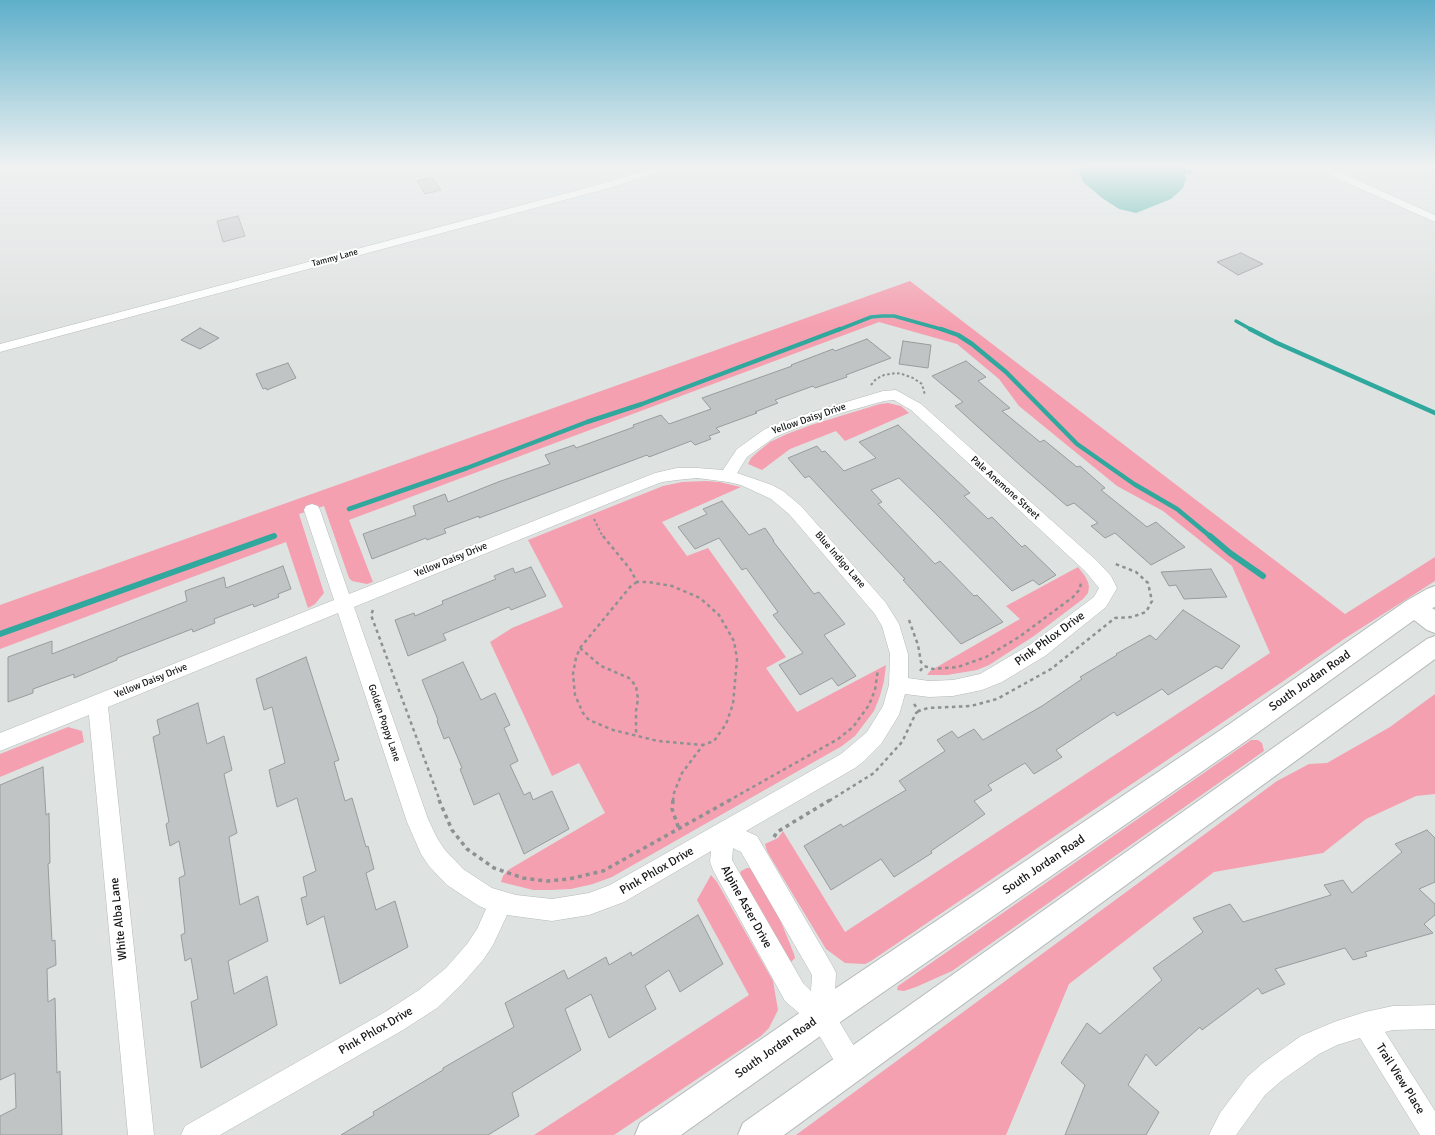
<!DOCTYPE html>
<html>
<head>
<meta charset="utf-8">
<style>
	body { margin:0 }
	canvas { display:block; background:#dee2e1 }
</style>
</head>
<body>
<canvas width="1435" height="1135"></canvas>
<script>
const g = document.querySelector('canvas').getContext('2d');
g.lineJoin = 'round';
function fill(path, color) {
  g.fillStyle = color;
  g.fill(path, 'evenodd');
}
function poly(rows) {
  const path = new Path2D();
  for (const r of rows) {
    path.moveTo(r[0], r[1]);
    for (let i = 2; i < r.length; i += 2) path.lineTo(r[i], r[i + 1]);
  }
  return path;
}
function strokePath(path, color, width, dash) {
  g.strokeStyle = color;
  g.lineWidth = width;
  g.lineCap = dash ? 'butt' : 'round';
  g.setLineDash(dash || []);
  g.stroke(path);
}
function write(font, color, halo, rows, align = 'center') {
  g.font = font + ' Signika,sans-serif';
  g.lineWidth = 4;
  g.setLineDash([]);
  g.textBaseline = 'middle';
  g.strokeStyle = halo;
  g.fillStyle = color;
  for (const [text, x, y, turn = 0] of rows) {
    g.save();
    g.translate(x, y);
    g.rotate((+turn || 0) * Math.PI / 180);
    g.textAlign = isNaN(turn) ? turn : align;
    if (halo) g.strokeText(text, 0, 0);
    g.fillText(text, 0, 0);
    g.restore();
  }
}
fill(poly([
	[910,281,1345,614,1435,557,1435,581,1344,639,1282,682,871,961,865,964,845,963,826,949,774,863,767,851,765,844,778,838,783,831,845,932,1270,653,1232,566,1163,511,1117,486,1019,406,999,379,957,344,879,322,349,520,373,582,367,584,352,581,349,578,324,506,299,514,324,593,315,604,308,608,286,542,0,649,0,605],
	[888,403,901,406,909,413,845,441,836,431,790,449,762,470,748,464,751,458,760,450,770,442,787,434,811,425,880,404],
	[706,481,719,482,741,487,662,522,687,556,708,548,786,657,766,668,797,712,886,665,884,681,880,696,874,711,855,736,842,746,612,877,593,884,571,889,551,890,533,890,501,882,503,876,508,870,605,813,579,763,552,776,490,642,512,628,563,607,528,540,663,486,682,482],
	[1078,567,1085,576,1088,582,1089,587,1088,593,1083,599,1034,636,989,665,977,670,947,675,927,675,930,671,1020,619,1006,606],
	[1435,694,1435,794,1416,796,1366,819,1323,853,1214,872,1069,984,1006,1135,796,1135,1277,781,1309,764,1327,763,1390,727],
	[68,727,82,731,84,742,0,777,0,754],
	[1251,740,1258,740,1262,743,1264,751,952,971,916,987,904,991,897,990,898,986],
	[747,868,752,868,777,912,794,954,795,958,791,962,788,961,740,874,741,871],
	[711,875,717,882,773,981,778,1010,769,1028,761,1036,614,1135,534,1135,749,995,697,900]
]), '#f5a0b0');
fill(poly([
	[1082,166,1183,166,1186,178,1183,188,1171,199,1136,213,1119,209,1102,198,1083,182,1079,171]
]), '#30a89d');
strokePath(poly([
	[1177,171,1191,172],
	[1236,321,1252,330],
	[838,330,871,317,882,316,894,316,944,330]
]), '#30a89d', 3.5);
strokePath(poly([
	[941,329,958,335,972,344,1006,372,1077,444,1134,484,1177,509,1211,537],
	[1250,329,1277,343,1435,413],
	[349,509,467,468,587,422,642,404,840,329],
	[271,537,274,536]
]), '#30a89d', 4.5);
strokePath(poly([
	[1210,536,1230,553,1263,576],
	[0,634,274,536]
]), '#30a89d', 6);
const building = poly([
	[432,177,441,190,425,194,417,181,432,177],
	[238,216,245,236,223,242,217,221,238,216],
	[1241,253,1263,264,1238,275,1217,262,1241,253],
	[200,328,219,338,200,349,181,340,200,328],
	[867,339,891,358,846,375,847,377,815,388,813,386,775,400,778,403,755,412,757,413,716,428,720,432,709,436,711,439,695,445,691,441,649,457,647,455,479,518,479,516,444,529,446,533,427,540,426,538,372,559,363,534,416,515,413,506,445,494,448,502,498,482,550,464,545,455,574,445,576,448,634,427,633,425,661,415,669,424,711,409,702,398,792,366,791,365,833,349,835,351,867,339],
	[903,341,931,345,928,368,899,364,903,341],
	[966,361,986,377,978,381,1010,408,1002,411,1040,442,1044,440,1077,467,1080,466,1105,488,1101,490,1147,527,1156,522,1185,547,1151,565,1115,533,1105,538,1091,526,1098,523,1074,503,1067,506,1021,466,955,406,963,402,932,376,966,361],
	[288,363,296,378,267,390,266,388,263,389,256,374,288,363],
	[898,425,970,493,964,496,988,519,992,517,1022,547,1025,545,1056,575,1039,585,1033,580,1012,591,932,510,899,478,871,490,882,502,878,504,935,564,940,561,974,596,977,595,1003,622,961,644,903,580,905,579,809,476,805,478,788,458,817,446,822,452,825,451,844,471,876,458,859,442,898,425],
	[722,501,749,535,765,528,774,541,773,541,814,594,819,592,845,624,824,635,856,676,838,686,832,678,800,695,779,665,803,653,773,615,778,612,746,568,742,570,719,538,695,549,678,527,707,514,703,509,722,501],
	[283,566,291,589,278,594,279,597,254,607,253,604,214,619,215,623,193,632,192,629,117,658,117,660,74,678,74,674,33,689,33,693,8,702,8,657,52,641,52,654,187,601,185,591,224,577,226,588,283,566],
	[531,567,546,596,511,610,509,607,443,634,446,640,408,656,395,620,414,613,415,616,443,604,442,601,496,579,494,576,513,568,515,573,531,567],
	[1211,569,1227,597,1184,599,1176,585,1169,586,1161,572,1211,569],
	[1183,610,1240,646,1222,669,1216,666,1168,695,1162,689,1117,716,1114,712,1056,750,1062,757,1034,774,1025,763,988,785,992,790,974,801,985,814,931,851,932,853,894,877,881,859,831,890,804,846,841,824,843,827,906,790,899,781,945,751,937,740,952,731,958,738,974,729,983,740,1042,706,1082,679,1080,677,1117,655,1116,654,1150,635,1156,640,1183,610],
	[306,657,339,760,334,762,345,801,352,798,366,847,368,846,374,869,366,873,376,910,395,901,408,947,340,984,324,916,307,925,301,898,307,896,303,877,316,871,297,798,277,807,269,770,285,763,272,707,264,710,256,679,306,657],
	[463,662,481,700,495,693,510,725,504,728,518,761,510,765,524,795,530,792,533,800,552,791,569,829,524,854,499,793,474,805,460,769,462,768,449,737,444,739,437,721,438,720,422,680,463,662],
	[198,703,207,744,224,736,232,770,224,774,237,833,229,837,240,905,258,896,268,941,228,961,234,994,267,976,277,1025,201,1068,191,1002,198,999,191,958,185,961,181,935,185,933,179,878,185,875,179,841,170,846,166,824,169,822,153,737,160,734,157,720,198,703],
	[43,767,46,815,49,813,50,863,48,864,52,941,55,940,56,965,47,969,48,1002,55,998,57,1073,60,1071,62,1135,0,1135,0,1116,16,1108,15,1073,0,1080,0,785,43,767],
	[1427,830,1435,838,1435,882,1419,889,1435,904,1435,915,1424,924,1433,933,1365,952,1367,956,1353,960,1345,948,1275,969,1285,984,1262,994,1258,988,1202,1030,1200,1027,1156,1066,1146,1054,1128,1085,1159,1112,1146,1135,1065,1135,1085,1085,1061,1063,1087,1023,1100,1034,1162,980,1153,968,1203,932,1193,918,1230,904,1243,922,1331,895,1324,885,1343,880,1352,893,1402,852,1395,844,1427,830],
	[698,915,723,964,680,992,669,970,645,986,656,1009,609,1038,591,994,565,1009,581,1050,512,1093,519,1116,488,1135,341,1135,374,1115,373,1112,443,1070,443,1068,514,1027,505,1003,564,970,568,979,606,957,609,965,631,952,632,956,698,915]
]);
fill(building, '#c0c4c4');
strokePath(building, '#999c9c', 1);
const street = poly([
	[658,166,673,166,672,168,609,188,0,352,0,344,601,184,658,166],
	[1313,166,1326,166,1435,215,1435,222,1314,168,1313,166],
	[896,390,921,404,1097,561,1111,576,1117,588,1106,607,1045,656,1002,682,982,690,953,696,929,697,905,694,899,715,881,744,864,761,855,768,746,831,757,836,832,965,836,973,834,1013,860,1056,864,1065,860,1074,851,1078,842,1074,813,1025,785,1001,713,870,710,862,711,851,624,902,589,915,552,921,507,915,493,945,483,960,462,984,437,1008,403,1030,220,1135,181,1135,185,1126,385,1012,419,990,446,968,467,944,477,929,486,909,479,906,447,885,429,866,421,854,407,822,338,613,108,707,154,1135,128,1135,89,715,0,751,0,733,334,600,304,510,306,506,312,504,318,506,320,510,349,594,655,473,677,468,697,468,723,470,737,449,765,429,806,414,883,391,896,390],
	[894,400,911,410,1085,571,1099,588,1094,597,1031,644,980,674,953,680,929,681,908,678,908,654,899,624,886,603,801,506,783,491,772,485,737,473,747,457,775,437,816,420,884,401,894,400],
	[697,478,728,482,741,485,771,499,789,514,874,613,882,626,890,654,889,685,883,706,867,732,841,754,610,885,589,893,552,899,516,895,492,888,463,869,445,850,437,838,428,819,354,607,649,487,662,482,677,480,697,478],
	[733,848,741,852,812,975,811,991,803,983,732,860,733,848],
	[1435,1005,1435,1029,1393,1030,1385,1032,1435,1111,1435,1135,1420,1135,1360,1038,1337,1045,1319,1054,1281,1081,1265,1095,1236,1135,1209,1135,1220,1113,1247,1077,1263,1063,1301,1036,1334,1022,1365,1012,1393,1006,1435,1005]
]);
const secondary = poly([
	[1435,586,1435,607,1432,608,1435,610,1435,633,1427,630,1414,620,1246,741,833,1027,681,1135,635,1135,640,1123,811,1005,1228,725,1406,601,1427,589,1435,586],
	[1435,636,1435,659,784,1135,738,1135,743,1123,1427,639,1435,636]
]);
strokePath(street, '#b5b9b9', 1);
strokePath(secondary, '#b5b9b9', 2);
strokePath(poly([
	[871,385,876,379,884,375,896,373,902,374,913,378,922,384,925,395],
	[594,519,603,537]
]), '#8e9191', 2, [2.5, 2.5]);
strokePath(poly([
	[603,536,630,569,637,582,648,582,672,586,700,598,719,615,734,641,737,659,733,704,726,724,714,741,703,745,682,773,674,793,673,801],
	[637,582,630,587,580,648,576,658,573,674,575,695,583,713,589,720,613,730,658,741,703,745],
	[373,610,371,615,440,801],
	[909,620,918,645,921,662,924,666],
	[580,648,601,666,629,678,636,686,638,699,636,711,636,736],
	[920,671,924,666,933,669,958,667,986,657,1019,637,1073,597,1080,589,1081,582],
	[914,704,919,711,928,708,971,706,997,699,1051,669,1115,618,1132,617,1146,612,1152,601,1148,583,1136,572,1113,563],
	[728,801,838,739,853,727,869,705,875,690,878,669],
	[829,801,874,773,902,742,916,713,919,711]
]), '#8e9191', 2.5, [3.5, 3.5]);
strokePath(poly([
	[439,800,452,830,467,849,494,868,523,878,547,881,569,879,603,871,730,800],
	[673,800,672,809,679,829],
	[774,837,777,832,830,800]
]), '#8e9191', 3.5, [4, 4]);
fill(street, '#fff');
fill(secondary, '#fff');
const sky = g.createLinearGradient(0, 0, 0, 325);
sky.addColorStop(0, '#5eafca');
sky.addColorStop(0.51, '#f0f2f2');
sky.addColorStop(1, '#f0f2f200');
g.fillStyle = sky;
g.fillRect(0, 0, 1435, 325);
write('9px', '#141515', '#fff', [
	["Tammy Lane",335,258,-15]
]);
write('10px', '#141515', '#fff', [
	["Yellow Daisy Drive",809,419,-19],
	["Pale Anemone Street",1005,488,42],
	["Yellow Daisy Drive",451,560,-22],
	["Blue Indigo Lane",840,560,49],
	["Yellow Daisy Drive",151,681,-22],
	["Golden Poppy Lane",384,723,71]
]);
write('12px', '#141515', '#fff', [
	["Pink Phlox Drive",1050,639,-36],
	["South Jordan Road",1310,681,-35],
	["South Jordan Road",1044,865,-34],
	["Pink Phlox Drive",657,871,-30],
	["Alpine Aster Drive",746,907,61],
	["White Alba Lane",119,919,-96],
	["Pink Phlox Drive",376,1031,-30],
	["South Jordan Road",776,1048,-35],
	["Trail View Place",1400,1079,58]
]);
</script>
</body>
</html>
